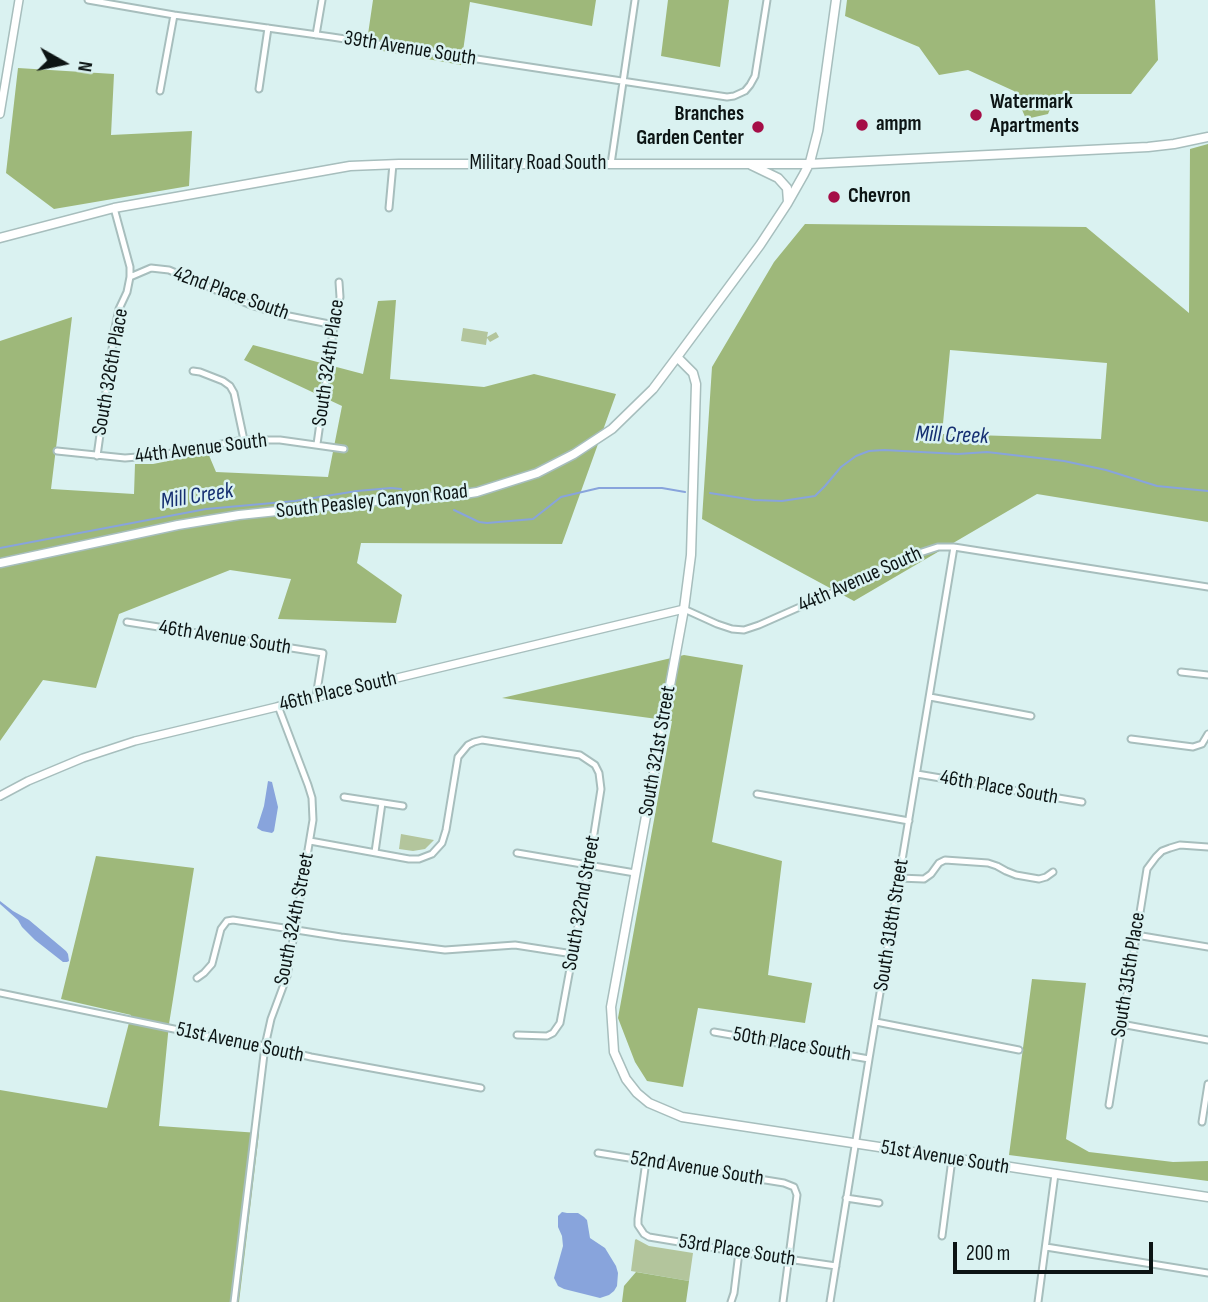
<!DOCTYPE html>
<html>
<head>
<meta charset="utf-8">
<style>
	body { margin:0 }
	#map { position:relative; width:1208px; height:1302px; overflow:hidden; background:#daf2f1; font-family:"Sofia Sans Condensed",sans-serif }
	canvas { display:block }
	.north { position:absolute; left:28px; top:28px; width:70px; height:70px; -webkit-text-stroke:5px #daf2f1; paint-order:stroke; rotate:99deg; font-size:19px; font-weight:700; line-height:28px; text-align:center; color:#0c1414 }
	.north::after { content:''; display:block; margin:auto; width:24px; height:32px; background:#0c1414; clip-path:polygon(50% 0,100% 100%,50% 72%,0 100%) }
	.scale { position:absolute; left:953px; top:1242px; width:200px; height:32px; box-sizing:border-box; border:4px solid #0c1414; border-top:0; padding-left:9px; font-size:21px; line-height:24px; white-space:nowrap; color:#0c1414; -webkit-text-stroke:5px #daf2f1; paint-order:stroke }
</style>
</head>
<body>
<div id="map">
<canvas width="1208" height="1302"></canvas>
<div class="north">N</div>
<div class="scale">200 m</div>
</div>
<script>
const g = document.querySelector('canvas').getContext('2d');
g.lineJoin = 'round';
function fill(path, color) {
  g.fillStyle = color;
  g.fill(path, 'evenodd');
}
function poly(rows) {
  const path = new Path2D();
  for (const r of rows) {
    path.moveTo(r[0], r[1]);
    for (let i = 2; i < r.length; i += 2) path.lineTo(r[i], r[i + 1]);
  }
  return path;
}
function strokePath(path, color, width, dash) {
  g.strokeStyle = color;
  g.lineWidth = width;
  g.lineCap = dash ? 'butt' : 'round';
  g.setLineDash(dash || []);
  g.stroke(path);
}
function write(font, color, halo, rows, align = 'center') {
  g.font = font + ' "Sofia Sans Condensed",sans-serif';
  g.lineWidth = 5;
  g.setLineDash([]);
  g.textBaseline = 'middle';
  g.strokeStyle = halo;
  g.fillStyle = color;
  for (const [text, x, y, turn = 0] of rows) {
    g.save();
    g.translate(x, y);
    g.rotate((+turn || 0) * Math.PI / 180);
    g.textAlign = isNaN(turn) ? turn : align;
    if (halo) g.strokeText(text, 0, 0);
    g.fillText(text, 0, 0);
    g.restore();
  }
}
fill(poly([
	[463,328,488,332,487,337,496,332,499,337,490,342,487,338,486,345,461,341],
	[401,834,434,840,425,849,413,851,399,849],
	[636,1239,649,1246,693,1253,689,1281,631,1271,635,1240]
]), '#b3c59c');
fill(poly([
	[373,0,596,0,592,26,470,2,461,65,366,48],
	[668,0,729,0,720,67,661,56],
	[847,0,1155,0,1158,60,1131,94,1056,94,1048,114,1026,119,1014,91,968,70,939,75,919,47,845,16],
	[18,68,114,74,111,135,192,131,189,186,54,209,6,173],
	[1208,144,1208,522,1037,494,854,601,702,519,712,367,774,262,805,224,1086,227,1189,313,1190,149],
	[950,350,1107,363,1101,439,942,434],
	[396,300,390,379,484,387,534,374,616,394,562,544,361,543,357,563,402,595,396,623,278,619,291,579,230,570,119,614,96,688,43,680,0,741,0,341,72,317,51,489,134,494,135,464,153,464,208,453,216,472,328,477,342,406,244,360,253,345,363,374,378,301],
	[684,655,743,665,712,842,782,861,768,975,812,983,805,1023,698,1008,683,1087,647,1081,635,1062,618,1018,672,721,502,698],
	[96,856,194,868,169,1024,159,1126,259,1133,239,1302,0,1302,0,1090,107,1108,131,1015,61,999],
	[1032,979,1086,983,1066,1139,1089,1152,1173,1162,1208,1161,1208,1181,1009,1155],
	[636,1272,689,1281,686,1302,622,1302,624,1286]
]), '#9eb87a');
fill(poly([
	[268,781,272,782,278,807,274,831,272,833,262,831,257,828,264,806],
	[0,901,13,911,29,920,66,951,68,954,69,961,67,962,63,962,35,940,22,927,18,920,0,904],
	[562,1212,567,1213,578,1213,584,1217,587,1220,590,1238,605,1248,616,1266,618,1273,617,1286,614,1291,609,1295,600,1298,564,1289,558,1286,554,1278,563,1246,562,1236,558,1227,558,1216]
]), '#88a4dc');
strokePath(poly([
	[710,493,754,500,782,501,815,496,825,486,841,467,856,456,869,451,884,450,958,454,987,452,1064,461,1106,470,1157,486,1208,491],
	[454,510,479,522,487,523,533,519,561,497,599,488,662,488,685,492],
	[0,548,206,509,295,501,357,491,391,488,401,489]
]), '#88a4dc', 2);
const minor = poly([
	[88,0,174,15,332,37,727,97,734,96,745,91,750,85,755,76,767,0],
	[316,35,322,0],
	[259,89,268,28],
	[160,91,174,15],
	[611,164,635,0],
	[389,208,393,164],
	[130,277,151,268,169,270,251,305,279,314,334,325],
	[193,371,200,372,223,381,230,386,234,393,244,440],
	[317,444,334,325,340,297,339,282],
	[57,451,125,458,161,455,244,440,280,440,344,449],
	[97,456,115,328,119,309,127,292,130,277,130,267,114,208],
	[684,609,717,624,732,629,744,630,759,625,836,591,907,557,938,547,954,547,1208,587],
	[127,622,323,653,316,697],
	[1181,672,1208,675],
	[930,697,1031,716],
	[1131,739,1193,747,1202,744,1208,734],
	[917,774,1082,802],
	[757,794,909,821],
	[344,797,403,806],
	[310,841,409,859,419,859,432,854,442,843,446,830,458,757,468,745,474,742,482,740,580,755,595,765,599,773,601,789,589,865,560,1023,553,1033,547,1036,517,1035],
	[375,852,382,803],
	[517,853,635,873],
	[899,878,924,879,931,874,939,863,945,860,988,863,997,866,1006,871,1016,875,1039,879,1046,877,1053,872],
	[1136,935,1208,947],
	[197,978,204,973,212,964,221,929,227,921,233,920,341,937,445,950,515,945,573,954],
	[0,993,227,1040,265,1046,311,1057,481,1088],
	[876,1022,1019,1050],
	[1121,1024,1208,1040],
	[714,1032,869,1059],
	[1109,1105,1147,869,1156,857,1162,851,1170,848,1180,845,1208,847],
	[1202,1122,1208,1084],
	[598,1153,784,1183,794,1187,797,1195,783,1302],
	[646,1161,638,1219,638,1225,644,1234,649,1237,739,1252,836,1266],
	[846,1198,879,1203],
	[942,1236,952,1159],
	[1046,1247,1208,1273],
	[234,1302,265,1046,271,1019,287,976,313,820,312,798,308,785,278,706],
	[731,1302,734,1293,739,1252],
	[830,1302,869,1059,954,547],
	[1038,1302,1055,1174]
]);
const tertiary = poly([
	[0,114,19,0],
	[0,796,28,781,83,758,135,741,684,609]
]);
const secondary = poly([
	[751,165,778,178,787,188,788,202],
	[0,238,114,208,350,166,399,164,809,164,1148,147,1174,144,1208,137],
	[677,357,693,373,696,384,691,555,684,609,611,1007,614,1052,626,1079,637,1093,649,1103,682,1117,1208,1197],
	[0,563,178,525,239,515,373,501,458,495,477,492,537,473,574,454,612,429,653,389,677,357,760,245,787,204,804,174,810,162,818,131,836,0]
]);
strokePath(minor, '#a7bebd', 9);
strokePath(tertiary, '#a7bebd', 10);
strokePath(secondary, '#a7bebd', 11);
strokePath(minor, '#fff', 5);
strokePath(tertiary, '#fff', 7);
strokePath(secondary, '#fff', 8);
for (const [x, y, r, color] of [
	[976,115,7,"#a50e47"],
	[862,125,7,"#a50e47"],
	[758,127,7,"#a50e47"],
	[834,197,7,"#a50e47"]
]) {
  const dot = new Path2D();
  dot.arc(x, y, r, 0, 2 * Math.PI);
  g.fillStyle = color;
  g.fill(dot);
  strokePath(dot, '#daf2f1', 2.5);
}
write('21px', '#0c1414', '#daf2f1', [
	["39th Avenue South",410,49,9],
	["Military Road South",538,164],
	["42nd Place South",231,294,20],
	["South 324th Place",329,363,-82],
	["South 326th Place",111,372,-80],
	["44th Avenue South",201,449,-7],
	["South Peasley Canyon Road",372,502,-6],
	["44th Avenue South",860,580,-24],
	["46th Avenue South",225,638,9],
	["46th Place South",338,692,-13],
	["South 321st Street",658,751,-80],
	["46th Place South",999,788,10],
	["South 322nd Street",582,903,-80],
	["South 324th Street",295,919,-79],
	["South 318th Street",892,925,-81],
	["South 315th Place",1129,975,-81],
	["51st Avenue South",240,1043,12],
	["50th Place South",792,1045,10],
	["51st Avenue South",945,1158,9],
	["52nd Avenue South",697,1169,9],
	["53rd Place South",737,1251,9]
]);
write('bold 21px', '#0c1414', '#daf2f1', [
	["Watermark",990,103],
	["Apartments",990,127],
	["Branches",744,115,"right"],
	["Garden Center",744,139,"right"],
	["ampm",876,125],
	["Chevron",848,197]
], 'left');
write('italic 23px', '#152f71', '#daf2f1', [
	["Mill Creek",952,436,2],
	["Mill Creek",197,497,-9]
]);
</script>
</body>
</html>
